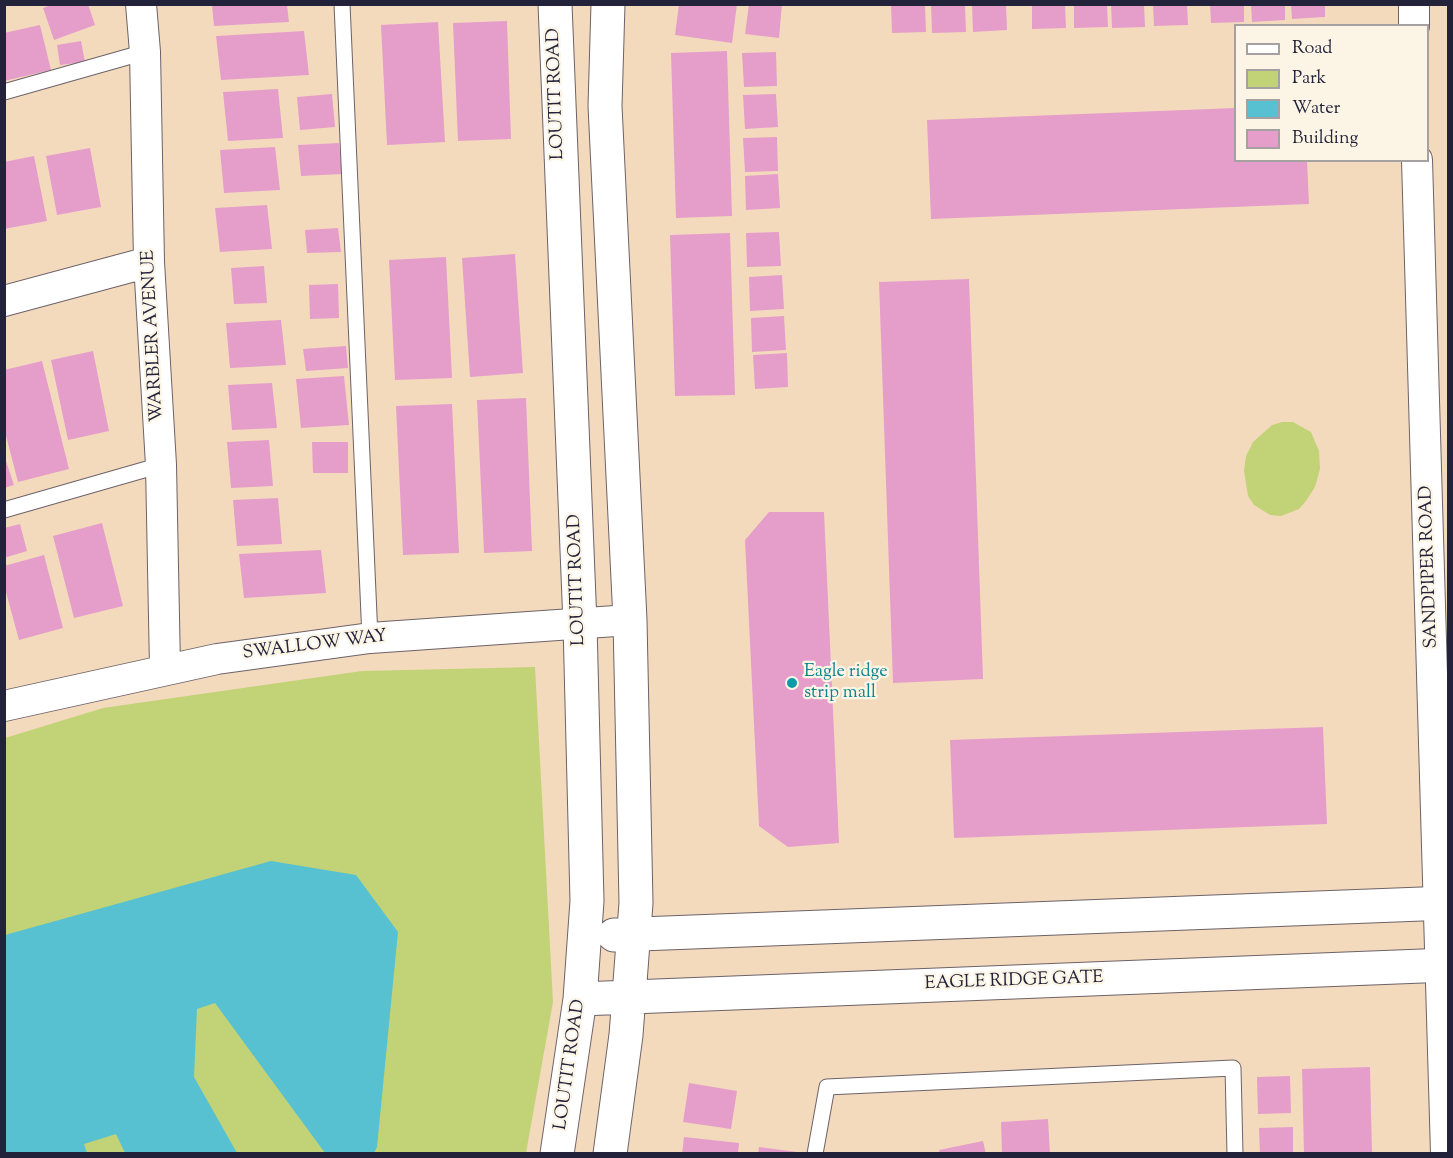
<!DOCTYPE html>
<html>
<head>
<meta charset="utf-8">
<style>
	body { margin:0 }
	#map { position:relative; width:1453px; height:1158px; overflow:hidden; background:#f4dabd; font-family:"Sorts Mill Goudy",serif }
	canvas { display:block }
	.frame { position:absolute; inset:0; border:6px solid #22223b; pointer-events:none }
	.legend { position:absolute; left:1234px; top:24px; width:195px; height:138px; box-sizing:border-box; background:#fcf5e5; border:2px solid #a5a1a1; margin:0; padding:8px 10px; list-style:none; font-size:18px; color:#22223b }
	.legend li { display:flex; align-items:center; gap:12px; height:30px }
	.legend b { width:30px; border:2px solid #a5a1a1 }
</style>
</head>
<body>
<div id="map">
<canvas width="1453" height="1158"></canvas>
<div class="frame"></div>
<ul class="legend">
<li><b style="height:8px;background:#fff"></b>Road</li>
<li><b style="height:16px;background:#c1d376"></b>Park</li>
<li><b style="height:16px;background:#57c1d2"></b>Water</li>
<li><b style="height:16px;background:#e59eca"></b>Building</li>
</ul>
</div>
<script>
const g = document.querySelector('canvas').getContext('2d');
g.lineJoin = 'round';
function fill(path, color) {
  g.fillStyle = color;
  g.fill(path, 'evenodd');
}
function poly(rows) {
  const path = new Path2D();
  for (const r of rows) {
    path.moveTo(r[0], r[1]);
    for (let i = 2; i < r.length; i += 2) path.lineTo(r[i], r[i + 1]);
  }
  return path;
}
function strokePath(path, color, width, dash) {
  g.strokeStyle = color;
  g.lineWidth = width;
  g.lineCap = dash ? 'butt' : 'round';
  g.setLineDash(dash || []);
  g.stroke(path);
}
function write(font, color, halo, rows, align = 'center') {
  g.font = font + ' "Sorts Mill Goudy",serif';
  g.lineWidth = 4.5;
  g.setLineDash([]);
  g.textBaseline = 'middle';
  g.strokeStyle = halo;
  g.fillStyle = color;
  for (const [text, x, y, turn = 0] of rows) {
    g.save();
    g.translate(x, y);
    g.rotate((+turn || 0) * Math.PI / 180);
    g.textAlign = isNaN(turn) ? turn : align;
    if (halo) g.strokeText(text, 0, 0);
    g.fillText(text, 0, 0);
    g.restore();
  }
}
fill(poly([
	[1282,422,1293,422,1311,432,1319,451,1320,469,1315,487,1306,501,1299,509,1281,516,1270,515,1254,505,1248,496,1244,471,1246,456,1253,442,1272,425],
	[535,667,553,1002,526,1153,5,1154,5,738,103,708,362,671]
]), '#c1d376');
fill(poly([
	[271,861,356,875,398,932,377,1147,374,1153,325,1153,215,1003,197,1009,194,1077,237,1153,125,1153,116,1134,84,1144,87,1153,5,1153,5,935]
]), '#57c1d2');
fill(poly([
	[53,4,88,4,95,25,54,40,43,8],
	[679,4,737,4,732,43,675,35],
	[749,4,782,4,779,38,745,34],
	[891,4,925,4,926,32,892,33],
	[931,4,965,4,966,32,932,33],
	[972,4,1006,4,1007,30,973,32],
	[1032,4,1065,4,1066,28,1032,29],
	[1074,4,1107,4,1108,27,1074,28],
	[1111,4,1144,4,1145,27,1112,28],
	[1153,4,1187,4,1188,25,1154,26],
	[1210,4,1244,4,1244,22,1211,23],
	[1251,4,1285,4,1285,20,1252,22],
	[1291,4,1325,4,1325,17,1292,19],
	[212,5,287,5,289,22,214,26],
	[507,21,511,139,458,141,453,23],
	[438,22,445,142,387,145,381,25],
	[40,25,51,70,4,81,4,33],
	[304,31,309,75,221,80,216,36],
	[81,41,85,62,60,65,57,45],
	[727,51,732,216,676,218,671,53],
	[776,52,777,86,744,87,742,53],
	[278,89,283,138,228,141,223,92],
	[332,94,335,127,300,130,297,97],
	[776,94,778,127,745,129,743,95],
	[1236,108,1236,160,1307,160,1309,204,931,219,927,120],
	[777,137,778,171,745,172,743,138],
	[339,143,342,174,301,176,298,145],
	[275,147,280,190,224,193,220,150],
	[90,148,101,207,57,215,46,156],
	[34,156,47,221,4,229,4,162],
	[778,174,780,208,746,210,745,176],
	[267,205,272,249,220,252,215,208],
	[338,228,341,252,307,253,305,230],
	[779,232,781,266,747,267,746,233],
	[730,233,735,395,675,396,670,235],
	[515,254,523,373,470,377,462,258],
	[446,257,452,378,395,380,389,260],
	[264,266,267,303,234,304,231,268],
	[782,275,784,309,750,311,749,277],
	[969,279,983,679,893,683,879,282],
	[338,284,339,318,310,319,309,285],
	[784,316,786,350,752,352,751,318],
	[281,320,286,365,230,368,226,323],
	[346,346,348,368,306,371,303,349],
	[93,351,109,431,68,440,51,360],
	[787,353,788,387,755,389,753,355],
	[42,361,69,469,18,482,4,428,4,370],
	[344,376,349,425,301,428,296,379],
	[272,383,277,428,232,430,228,385],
	[526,398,532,551,484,553,477,400],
	[452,404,459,553,403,555,396,406],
	[269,440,273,486,231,488,227,442],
	[312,442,348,442,348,473,313,473],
	[4,455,14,485,4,488],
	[278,498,282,544,237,546,233,500],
	[769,512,824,512,839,843,788,847,759,826,745,540],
	[102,523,123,606,74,618,53,536],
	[20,524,27,551,4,558,4,528],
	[321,550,326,593,244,598,239,554],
	[44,555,63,628,19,640,4,585,4,566],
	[1323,727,1327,824,954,838,950,740],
	[1370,1067,1372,1154,1304,1154,1302,1069],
	[1290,1076,1291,1113,1258,1114,1257,1077],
	[689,1083,737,1091,731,1129,683,1122],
	[1048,1119,1050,1154,1002,1154,1001,1122],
	[1293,1127,1293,1154,1260,1154,1259,1128],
	[684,1137,739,1143,738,1154,682,1154],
	[983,1141,986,1154,940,1154,939,1150],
	[759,1147,797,1152,797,1154,758,1154]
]), '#e59eca');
const service = poly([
	[342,4,370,638],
	[4,92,145,52],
	[4,510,161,465],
	[815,1154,827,1087,1233,1068,1235,1154]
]);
const minor = poly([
	[141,4,145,52,149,262,161,465,165,668],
	[1414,4,1414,26],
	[1417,160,1446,1154],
	[4,301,149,262],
	[4,706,217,659,370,638,630,620]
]);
const tertiary = poly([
	[555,4,580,624,587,901,580,999,557,1154],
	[608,4,605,106,630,620,636,903,626,1035,610,1154],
	[614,935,1448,903],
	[580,999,1448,965]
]);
strokePath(service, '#6c6268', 17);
strokePath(minor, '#6c6268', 32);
strokePath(tertiary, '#6c6268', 35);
strokePath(service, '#fff', 15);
strokePath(minor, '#fff', 30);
strokePath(tertiary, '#fff', 33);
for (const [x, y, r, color] of [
	[792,683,6,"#0f9aa8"]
]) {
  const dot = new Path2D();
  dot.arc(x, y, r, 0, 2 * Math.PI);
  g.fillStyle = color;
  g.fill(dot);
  strokePath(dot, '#fcf5e5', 2);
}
write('18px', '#22223b', '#fcf5e5', [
	["LOUTIT ROAD",557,94,-92],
	["WARBLER AVENUE",154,336,-93],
	["SANDPIPER ROAD",1430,567,-92],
	["LOUTIT ROAD",578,580,-92],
	["SWALLOW WAY",315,646,-7],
	["EAGLE RIDGE GATE",1014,982,-2],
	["LOUTIT ROAD",571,1065,-82]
]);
write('18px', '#0d838f', '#fcf5e5', [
	["Eagle ridge",804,673],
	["strip mall",804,694]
], 'left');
</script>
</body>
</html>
